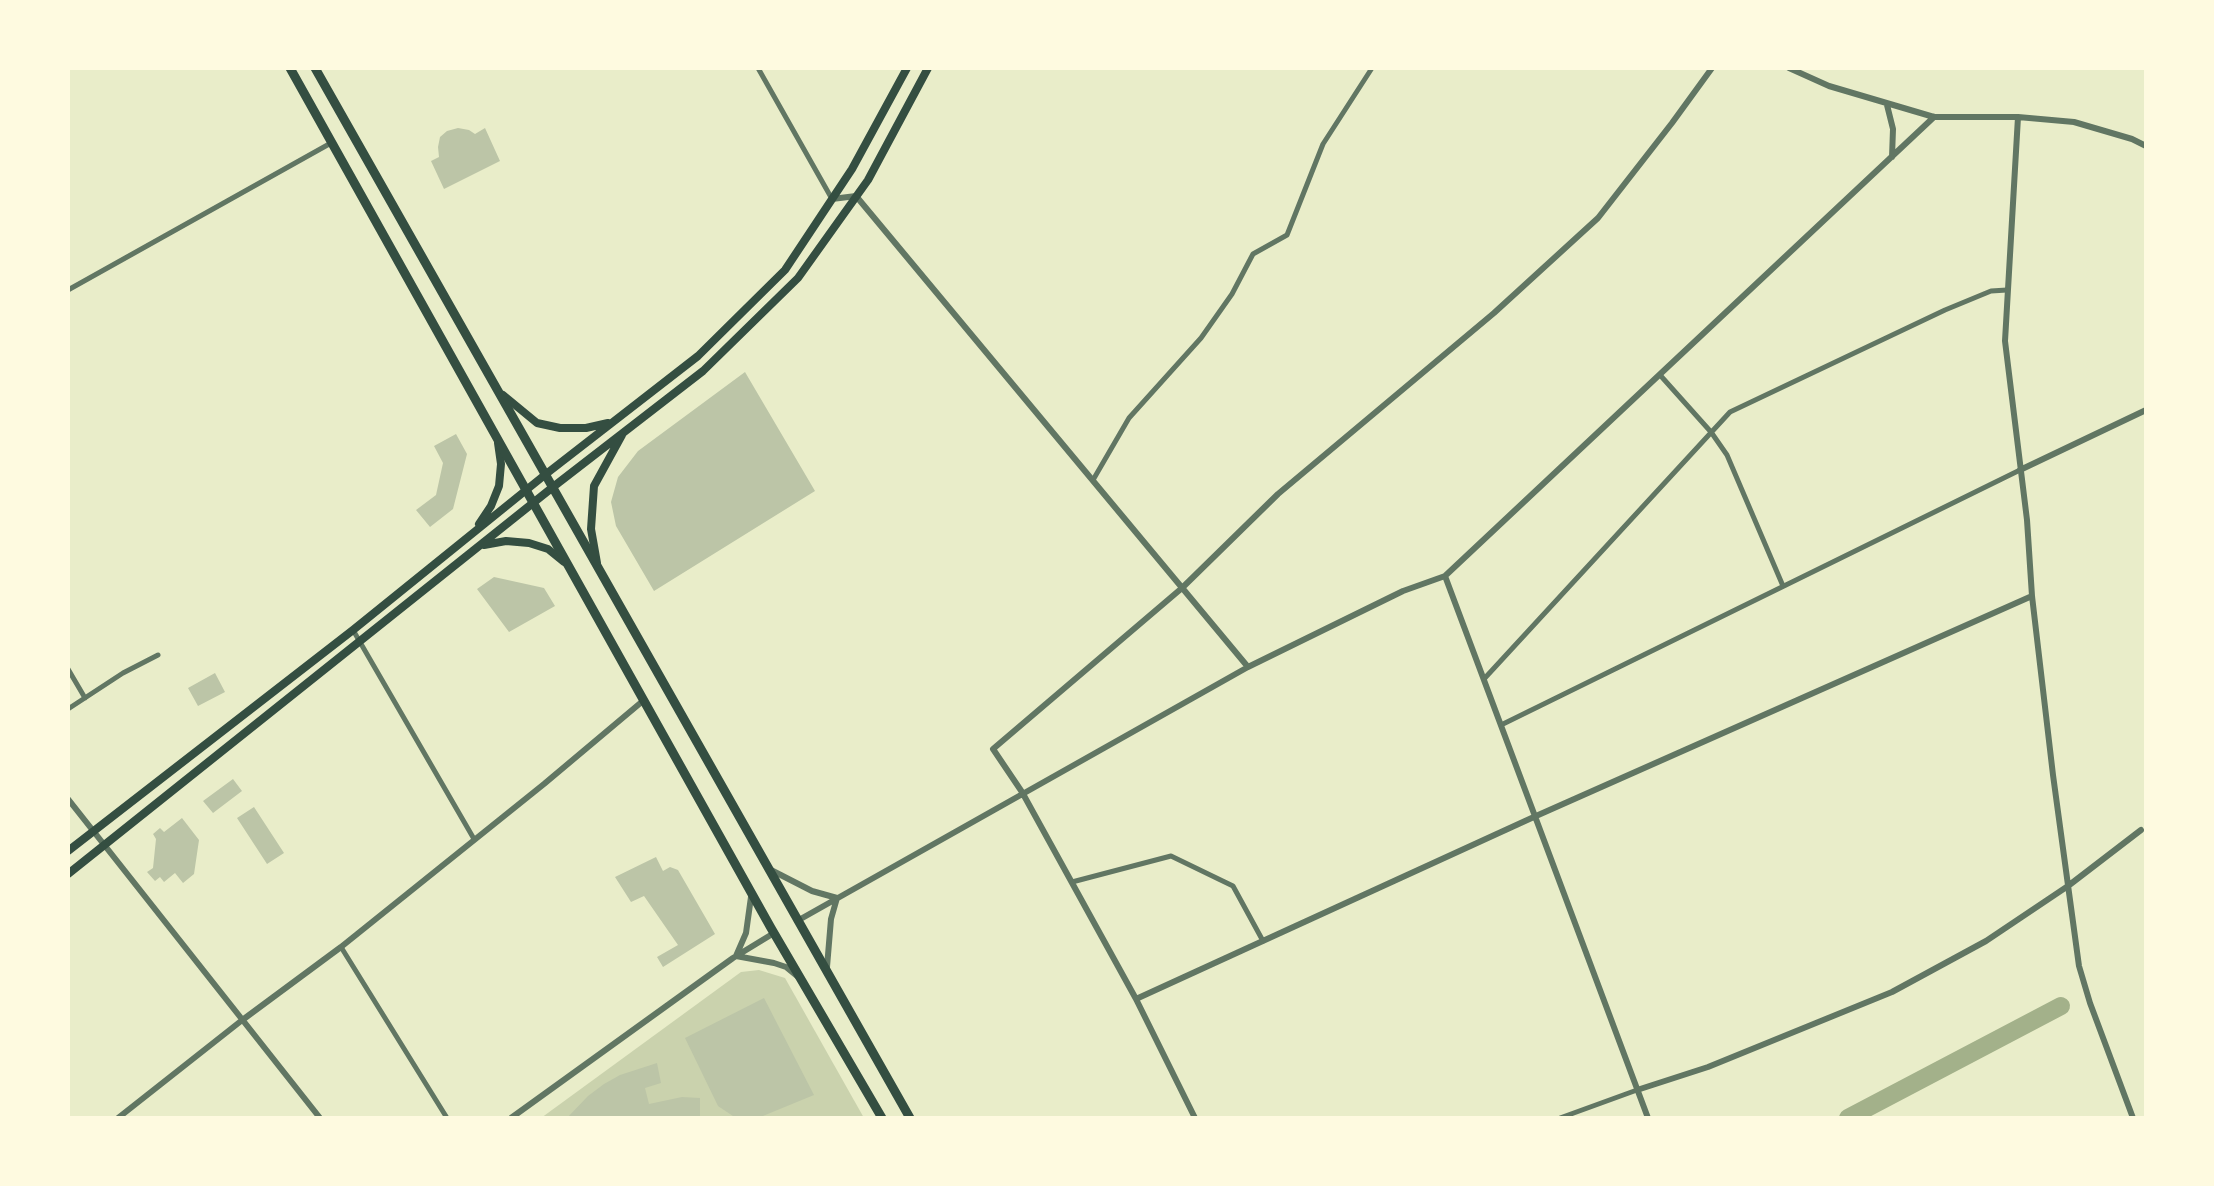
<!DOCTYPE html>
<html>
<head>
<meta charset="utf-8">
<style>
	body { margin:0 }
	#map { position:relative; width:2214px; height:1186px; overflow:hidden; background:#e9edc9; font-family:Literata,serif }
	canvas { display:block }
	.frame { position:absolute; inset:0; border:70px solid #fefae0; pointer-events:none }
</style>
</head>
<body>
<div id="map">
<canvas width="2214" height="1186"></canvas>
<div class="frame"></div>
</div>
<script>
const g = document.querySelector('canvas').getContext('2d');
g.lineJoin = 'round';
function fill(path, color) {
  g.fillStyle = color;
  g.fill(path, 'evenodd');
}
function poly(rows) {
  const path = new Path2D();
  for (const r of rows) {
    path.moveTo(r[0], r[1]);
    for (let i = 2; i < r.length; i += 2) path.lineTo(r[i], r[i + 1]);
  }
  return path;
}
function strokePath(path, color, width, dash) {
  g.strokeStyle = color;
  g.lineWidth = width;
  g.lineCap = dash ? 'butt' : 'round';
  g.setLineDash(dash || []);
  g.stroke(path);
}
fill(poly([
	[759,970,785,978,864,1118,541,1118,741,972]
]), '#cad2ad');
strokePath(poly([
	[1848,1118,2061,1006]
]), '#a3b18a', 18);
fill(poly([
	[458,128,469,130,475,134,485,128,500,161,444,189,431,161,439,157,438,147,440,137,447,131],
	[745,372,815,491,654,591,616,526,611,502,618,477,638,451],
	[456,434,467,454,453,509,430,527,416,510,436,495,443,463,434,446],
	[494,577,544,588,555,606,509,632,477,589],
	[215,673,225,692,198,706,188,688],
	[233,779,242,791,213,813,203,801],
	[254,807,284,853,267,864,237,818],
	[182,818,199,840,194,874,183,883,175,873,164,882,160,877,155,881,147,872,153,868,156,839,153,834,160,828,164,832],
	[656,857,663,871,670,867,678,870,715,934,663,967,657,957,678,945,644,896,631,902,615,877],
	[764,998,814,1095,758,1118,736,1118,718,1106,685,1038],
	[657,1063,661,1083,645,1088,649,1104,682,1097,700,1098,700,1118,567,1118,588,1096,604,1084,620,1075]
]), '#bcc5a7');
strokePath(poly([
	[758,68,832,199],
	[68,290,331,143],
	[1660,375,1711,432,1727,455,1783,586],
	[1093,480,1129,418,1201,338,1232,294,1253,254,1287,235,1323,144,1372,68],
	[353,630,474,839],
	[68,669,85,698],
	[1484,679,1730,412,1945,310,1991,291,2007,290],
	[68,709,123,673,158,655],
	[1501,725,2020,470],
	[1072,882,1171,856,1233,886,1263,941],
	[341,947,447,1118],
	[1560,1118,1637,1090]
]), '#617663', 5);
strokePath(poly([
	[1789,68,1829,86,1934,117,2018,117,2074,122,2132,139,2146,146],
	[1887,105,1893,129,1892,157],
	[2018,117,2005,341,2027,520,2032,596,2053,775,2079,966,2090,1003,2133,1118],
	[832,199,856,196,1248,667],
	[2020,470,2146,410],
	[1445,576,1648,1118],
	[68,799,320,1118],
	[771,870,812,891,837,898,831,919,827,967],
	[751,897,746,933,736,956,774,963,786,967,797,976],
	[797,921,1248,667,1403,591,1445,576,1934,117],
	[1136,999,1536,816,2032,596],
	[1637,1090,1708,1067,1892,992,1986,941,2068,886,2141,830],
	[118,1118,241,1021,341,947,544,784,644,700],
	[511,1118,733,958,774,933],
	[1195,1118,1136,999,1022,792,993,749,1182,588,1278,494,1494,313,1598,218,1672,123,1712,68]
]), '#617663', 6);
strokePath(poly([
	[503,395,537,423,560,428,586,428,608,423],
	[479,524,491,506,499,486,501,464,498,443],
	[484,545,506,541,529,543,548,549,564,562],
	[597,563,591,529,594,486,622,435],
	[68,851,353,630,546,474,698,356,785,270,852,169,907,68],
	[68,874,553,487,703,371,798,278,868,180,928,68]
]), '#344e41', 8);
strokePath(poly([
	[290,68,771,928,882,1118],
	[315,68,910,1118]
]), '#344e41', 9);
</script>
</body>
</html>
